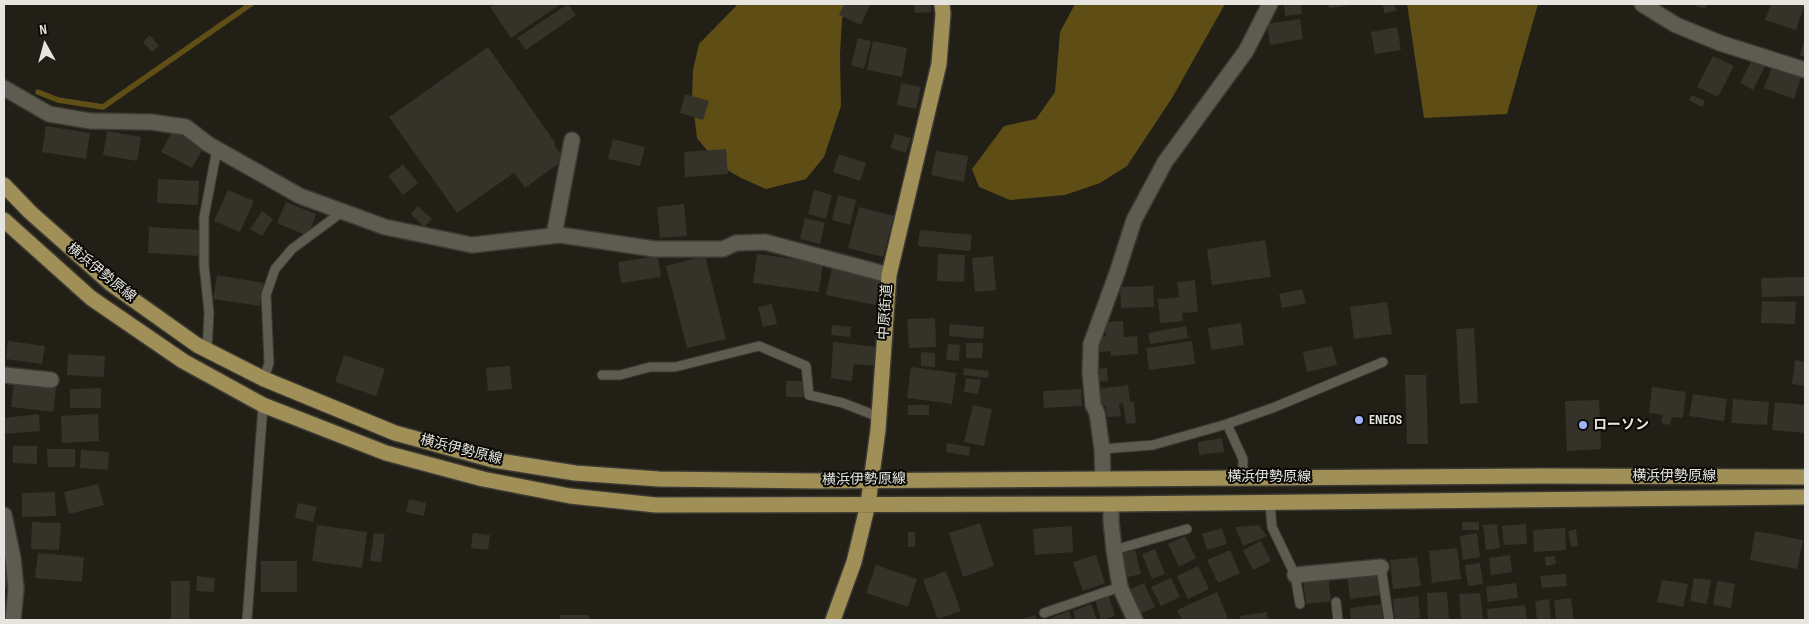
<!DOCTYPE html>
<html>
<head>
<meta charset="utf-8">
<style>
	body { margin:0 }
	#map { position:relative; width:1809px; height:624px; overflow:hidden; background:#211f16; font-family:"Sofia Sans Condensed",sans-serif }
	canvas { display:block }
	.frame { position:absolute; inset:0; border:5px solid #e6e5df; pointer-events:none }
	.north { position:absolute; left:20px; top:20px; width:50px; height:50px; -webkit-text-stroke:4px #0a0906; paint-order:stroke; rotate:353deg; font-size:14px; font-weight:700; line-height:20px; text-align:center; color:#e6e5df }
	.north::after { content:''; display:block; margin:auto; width:18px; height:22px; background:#e6e5df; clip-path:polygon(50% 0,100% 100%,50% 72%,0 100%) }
</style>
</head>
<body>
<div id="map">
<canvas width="1809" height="624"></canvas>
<div class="frame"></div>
<div class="north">N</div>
</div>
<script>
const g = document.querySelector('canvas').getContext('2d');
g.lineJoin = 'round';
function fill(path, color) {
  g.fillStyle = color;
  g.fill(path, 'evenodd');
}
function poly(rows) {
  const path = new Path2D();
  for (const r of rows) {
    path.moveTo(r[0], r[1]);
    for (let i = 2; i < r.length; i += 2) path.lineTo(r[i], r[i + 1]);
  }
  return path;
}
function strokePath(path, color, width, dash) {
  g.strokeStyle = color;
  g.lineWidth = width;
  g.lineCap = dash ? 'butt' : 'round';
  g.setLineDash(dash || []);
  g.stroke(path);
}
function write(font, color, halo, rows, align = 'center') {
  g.font = font + ' "Sofia Sans Condensed","Noto Sans JP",sans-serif';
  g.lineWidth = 4;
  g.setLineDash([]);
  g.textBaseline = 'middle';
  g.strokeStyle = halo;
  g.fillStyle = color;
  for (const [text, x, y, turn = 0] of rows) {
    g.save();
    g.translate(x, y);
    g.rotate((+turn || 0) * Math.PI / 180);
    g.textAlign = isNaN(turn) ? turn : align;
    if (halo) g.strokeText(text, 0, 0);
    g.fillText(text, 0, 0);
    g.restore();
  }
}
fill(poly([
	[738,4,849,4,842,19,840,54,841,106,824,157,806,179,766,189,741,178,719,165,697,138,692,97,693,70,699,44],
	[1075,4,1225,4,1172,98,1127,166,1100,183,1065,195,1010,200,979,187,972,169,1004,126,1036,119,1055,92,1060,32],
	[1407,4,1538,4,1507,114,1424,118]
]), '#5e4e16');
strokePath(poly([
	[38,92,58,100,103,107,251,4]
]), '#5f4f17', 5.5);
fill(poly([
	[495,4,561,4,511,38,490,7],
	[568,4,576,15,526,50,517,38],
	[844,4,870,4,861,25,839,15],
	[914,4,931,4,931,12,915,13],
	[1284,4,1301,4,1302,14,1285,16],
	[1328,4,1352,4,1352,5,1329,8],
	[1383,4,1395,4,1396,11,1384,13],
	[1691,4,1707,4,1705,9],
	[1771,4,1805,4,1796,30,1765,20],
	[1300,19,1303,39,1270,45,1267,24],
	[1397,27,1401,50,1375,54,1371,32],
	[150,35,159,46,152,52,143,42],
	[1805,37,1805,57,1800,55],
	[858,38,871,41,864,69,851,65],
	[873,41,907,48,902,77,867,70],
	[488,47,556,144,554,145,565,159,525,188,514,173,457,213,389,117],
	[1713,56,1734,66,1718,97,1697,87],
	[1754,56,1767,62,1753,90,1740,83],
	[1772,67,1801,77,1794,99,1764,88],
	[901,83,921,87,916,109,897,105],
	[685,94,709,101,703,120,680,113],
	[1692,95,1705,101,1702,107,1689,100],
	[46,126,90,133,86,159,42,152],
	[174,128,205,145,192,168,161,152],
	[107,131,141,137,137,161,103,155],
	[895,134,911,138,906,153,890,148],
	[613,139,645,147,640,166,608,159],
	[726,149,728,174,685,177,684,152],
	[936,151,968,156,964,182,931,175],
	[839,154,866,163,860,181,833,172],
	[403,164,418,183,403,195,388,176],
	[158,179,199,181,198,205,157,203],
	[228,190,254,201,240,232,214,221],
	[814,190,832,195,826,219,808,214],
	[838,195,856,200,850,225,832,220],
	[286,202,316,214,308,236,277,223],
	[684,204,687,236,660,238,657,207],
	[418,206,432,219,424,227,411,214],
	[859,207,894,216,883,257,848,248],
	[262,211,273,219,262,236,250,229],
	[805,218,825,223,820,244,800,239],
	[149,227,202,230,200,256,148,253],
	[920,230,972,235,970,251,918,246],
	[1265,240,1271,277,1212,285,1207,249],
	[757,254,823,263,819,292,753,283],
	[938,254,965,255,964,282,937,281],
	[658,256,661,277,621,283,618,262],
	[705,256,726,339,687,348,666,266],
	[993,256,996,290,975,292,972,258],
	[832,268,881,278,876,305,826,295],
	[217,275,264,283,260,306,213,299],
	[1805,277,1805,296,1762,297,1761,278],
	[1195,280,1198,312,1182,313,1183,321,1160,323,1158,299,1179,297,1177,282],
	[1153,286,1154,307,1121,308,1120,287],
	[1302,289,1306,303,1282,308,1279,294],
	[1762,301,1796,302,1795,324,1761,323],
	[1387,302,1392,334,1354,339,1350,307],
	[772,304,777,324,763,327,758,307],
	[935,318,936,347,909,348,907,319],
	[1123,321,1124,337,1137,336,1138,354,1111,356,1110,351,1100,352,1099,337,1106,336,1105,322],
	[1241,323,1244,345,1211,350,1208,328],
	[950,324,984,327,983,339,949,336],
	[832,325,851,327,850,337,831,335],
	[1186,326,1188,338,1150,344,1148,333],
	[1474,328,1478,403,1460,404,1456,329],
	[8,341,45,346,42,364,6,359],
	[1192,341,1195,364,1149,370,1146,348],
	[833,342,877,347,874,366,854,364,852,381,831,378],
	[966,343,983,343,982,358,966,358],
	[948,344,960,345,959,361,946,360],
	[1332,346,1337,365,1307,372,1303,352],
	[921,352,935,353,935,367,921,366],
	[68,354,105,356,104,377,67,375],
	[344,355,385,369,376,396,335,382],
	[1795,360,1805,362,1805,386,1792,384],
	[510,366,512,389,488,391,486,368],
	[911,367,956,373,952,404,907,398],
	[964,368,989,371,988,378,963,375],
	[1107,368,1108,381,1097,382,1096,369],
	[1405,375,1426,375,1428,444,1407,444],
	[966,378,981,380,978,394,964,392],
	[786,381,803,381,803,397,786,397],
	[14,383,56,388,53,412,11,407],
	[1128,385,1130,402,1134,402,1136,423,1126,424,1123,403,1119,404,1121,416,1107,417,1106,406,1100,406,1098,389],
	[1652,387,1686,392,1683,418,1672,417,1670,425,1661,423,1663,415,1649,413],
	[101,388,101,408,70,408,70,389],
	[1081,389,1082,406,1044,408,1043,391],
	[1693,394,1727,399,1724,421,1689,416],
	[1733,399,1769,402,1767,425,1731,423],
	[1599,400,1601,449,1567,451,1565,401],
	[1775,402,1805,405,1805,433,1772,430],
	[908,405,929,405,929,415,908,415],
	[973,405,992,409,984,446,964,442],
	[39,414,40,431,4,434,4,418],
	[98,414,99,441,62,443,61,416],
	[1222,438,1224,452,1199,455,1198,442],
	[947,443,970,447,969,456,946,452],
	[13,446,37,446,37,464,13,463],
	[47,449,75,449,75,467,48,467],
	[81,450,109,452,108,470,80,468],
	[98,484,104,505,69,514,64,492],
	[55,492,56,516,22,517,22,493],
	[409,499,426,503,424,516,406,512],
	[298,503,317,507,313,522,295,518],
	[32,522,61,523,59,550,31,549],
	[1462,522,1479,522,1479,530,1462,530],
	[980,523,994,566,963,577,949,533],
	[1497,524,1500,548,1486,550,1483,525],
	[1526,524,1527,544,1504,545,1502,526],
	[317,525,367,532,362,568,312,561],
	[1259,525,1267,536,1243,546,1235,527],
	[1072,526,1073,552,1035,555,1033,529],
	[1222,528,1227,544,1207,550,1202,534],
	[1565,528,1566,550,1534,552,1533,530],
	[1576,529,1578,546,1571,547,1568,531],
	[1755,531,1803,540,1797,569,1750,560],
	[908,532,915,532,915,547,908,547],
	[374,533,385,534,381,562,370,561],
	[473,533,490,535,488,550,471,548],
	[1477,533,1480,557,1463,560,1460,536],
	[1185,536,1196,558,1179,567,1168,544],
	[1261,541,1271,561,1253,570,1243,550],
	[1457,548,1461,579,1432,583,1429,551],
	[1155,549,1165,574,1152,579,1142,554],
	[1135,550,1141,574,1124,578,1119,554],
	[1230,550,1240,573,1218,583,1207,560],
	[38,553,84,557,82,582,35,578],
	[1096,555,1105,583,1083,591,1073,562],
	[1510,555,1512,572,1491,575,1489,558],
	[1555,556,1556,564,1546,566,1545,557],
	[1417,557,1421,586,1393,589,1390,560],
	[261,561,297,561,297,592,261,592],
	[1480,563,1483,584,1468,586,1465,565],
	[876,565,917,579,908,607,866,593],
	[4,566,13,569,4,593],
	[1198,566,1209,589,1188,599,1177,576],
	[946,571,961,611,938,619,923,580],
	[1378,572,1382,595,1350,599,1347,576],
	[1566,574,1567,586,1542,588,1540,576],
	[197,576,215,578,214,592,196,591],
	[1328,576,1331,601,1306,604,1303,579],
	[1171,578,1180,597,1161,606,1151,587],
	[1694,578,1711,580,1707,604,1690,601],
	[1662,580,1688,584,1683,607,1657,602],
	[171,581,190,581,189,620,171,620],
	[1717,581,1735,584,1731,608,1713,605],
	[1144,583,1155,607,1140,614,1128,590],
	[1516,583,1518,598,1488,602,1486,587],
	[1217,592,1228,618,1223,620,1182,620,1177,610],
	[1447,592,1449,620,1428,620,1427,593],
	[1480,593,1483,620,1461,620,1459,594],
	[1109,596,1115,616,1101,620,1095,600],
	[1418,596,1420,618,1395,620,1393,599],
	[1571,598,1574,620,1556,620,1554,600],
	[1549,599,1551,620,1537,620,1535,601],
	[1091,604,1097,620,1076,620,1073,611],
	[1381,604,1383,620,1351,620,1350,608],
	[1525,605,1527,620,1488,620,1487,609],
	[1069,611,1072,620,1052,620,1051,618],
	[1267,612,1268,620,1241,620,1240,616],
	[560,615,589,615,589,620,560,620],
	[1035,615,1037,620,1019,620]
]), '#353229');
const lane = poly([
	[207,350,209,313,204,265,204,217,217,149],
	[602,375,620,375,650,367,675,367,759,346,806,366,809,395,843,403,879,417],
	[264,379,269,363,266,295,275,269,292,249,342,212],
	[1227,424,1243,459,1243,477],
	[1102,449,1153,445,1227,424,1275,407,1383,362],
	[1270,503,1272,527,1295,575,1300,604],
	[1114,550,1187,529],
	[1381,567,1389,620],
	[1336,602,1338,620],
	[1044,613,1120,587],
	[247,620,263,405]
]);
const street = poly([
	[1642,4,1676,25,1720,43,1805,70],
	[4,88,49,114,90,121,151,122,186,127,208,144,300,196,385,227,472,245,560,235,655,249,723,249,736,243,765,242,889,275],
	[554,235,572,140],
	[4,375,51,380],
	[1103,478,1102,449,1097,413,1093,405,1090,372,1091,344,1117,273,1134,220,1165,162,1246,51,1270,4],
	[1111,504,1111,521,1114,550,1120,587,1135,620],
	[4,515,13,558,16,589,13,620],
	[1295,575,1381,567]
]);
const primary = poly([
	[4,185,30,212,111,284,197,345,264,379,395,433,493,460,575,473,659,479,818,481,1542,476,1805,477],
	[4,220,91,298,183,361,263,405,386,453,483,479,570,496,656,505,1111,504,1805,497],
	[833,620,854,562,868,504,878,430,889,275,939,64,943,14,942,4]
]);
strokePath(lane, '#3b3933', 11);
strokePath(street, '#3b3933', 18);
strokePath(primary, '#3b3933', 18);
strokePath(lane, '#5e5b51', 9);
strokePath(street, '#5e5b51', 15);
strokePath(primary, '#a08f56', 15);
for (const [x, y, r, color] of [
	[1359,420,5,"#a1b3fd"],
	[1583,425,5,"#a1b3fd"]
]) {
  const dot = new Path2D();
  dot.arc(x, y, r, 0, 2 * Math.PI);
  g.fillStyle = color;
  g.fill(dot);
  strokePath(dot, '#0a0906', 2);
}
write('14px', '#e6e5df', '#0a0906', [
	["横浜伊勢原線",101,273,39],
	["中原街道",886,312,-86],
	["横浜伊勢原線",461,450,14],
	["横浜伊勢原線",1674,476],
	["横浜伊勢原線",1269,477],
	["横浜伊勢原線",864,480,-1]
]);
write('bold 14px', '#e6e5df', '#0a0906', [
	["ENEOS",1369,420],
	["ローソン",1593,425]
], 'left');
</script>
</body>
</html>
